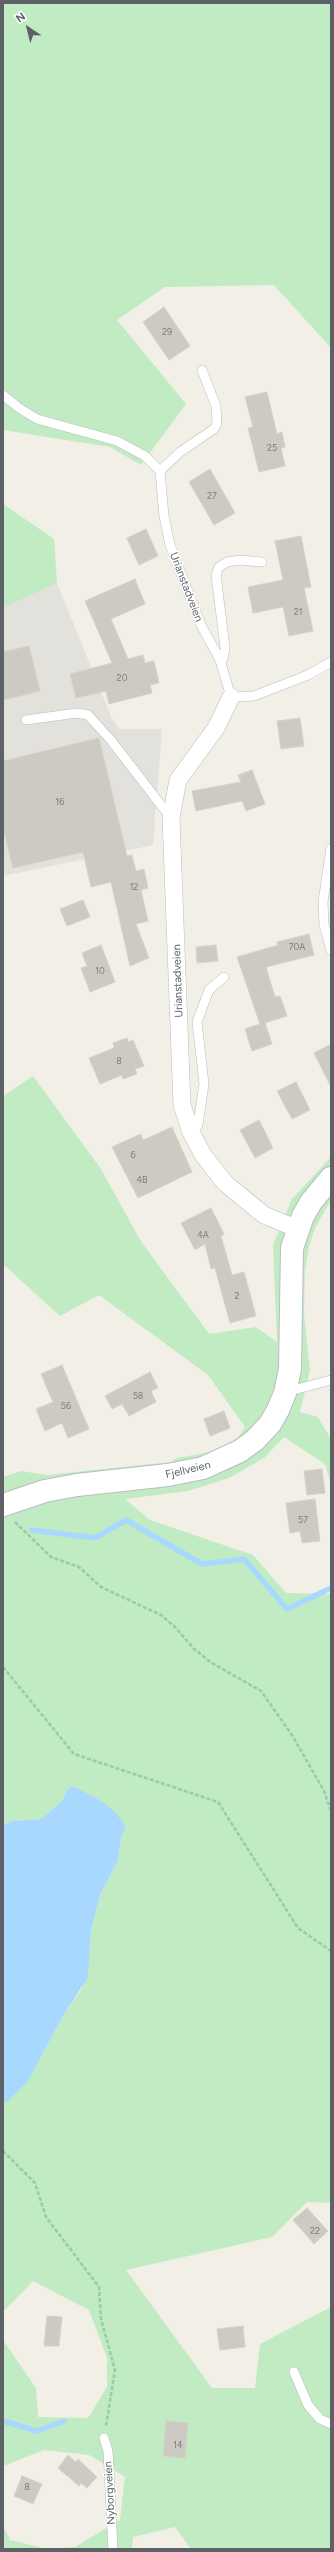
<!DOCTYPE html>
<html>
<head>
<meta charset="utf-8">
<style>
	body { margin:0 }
	#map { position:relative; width:334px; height:2552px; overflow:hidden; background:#f2efe7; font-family:Figtree,sans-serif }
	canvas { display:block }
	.frame { position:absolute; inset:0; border:4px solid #5e6268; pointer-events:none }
	.north { position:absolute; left:8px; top:8px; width:40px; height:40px; -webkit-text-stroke:3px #fff; paint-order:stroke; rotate:325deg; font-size:11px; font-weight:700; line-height:16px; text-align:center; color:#5e6268 }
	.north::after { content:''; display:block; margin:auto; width:14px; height:18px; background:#5e6268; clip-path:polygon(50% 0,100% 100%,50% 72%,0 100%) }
</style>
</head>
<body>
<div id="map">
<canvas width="334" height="2552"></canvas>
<div class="frame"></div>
<div class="north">N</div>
</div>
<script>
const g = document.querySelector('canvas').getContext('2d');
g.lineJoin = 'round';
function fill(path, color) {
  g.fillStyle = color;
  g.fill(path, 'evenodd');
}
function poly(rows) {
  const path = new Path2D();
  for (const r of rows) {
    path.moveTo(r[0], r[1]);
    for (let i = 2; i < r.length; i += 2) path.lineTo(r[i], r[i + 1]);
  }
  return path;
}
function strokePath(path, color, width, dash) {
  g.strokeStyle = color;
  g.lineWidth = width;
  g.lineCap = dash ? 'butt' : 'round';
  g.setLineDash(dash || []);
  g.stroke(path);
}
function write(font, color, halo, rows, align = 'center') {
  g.font = font + ' Figtree,sans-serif';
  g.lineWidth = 3;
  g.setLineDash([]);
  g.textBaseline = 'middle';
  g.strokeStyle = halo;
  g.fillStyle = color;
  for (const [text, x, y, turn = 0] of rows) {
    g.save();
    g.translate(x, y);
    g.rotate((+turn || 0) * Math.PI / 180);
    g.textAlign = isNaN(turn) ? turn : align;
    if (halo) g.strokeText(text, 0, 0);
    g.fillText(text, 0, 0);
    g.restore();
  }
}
fill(poly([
	[57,583,112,719,119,729,162,729,153,845,3,876,3,608]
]), '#e2e1db');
fill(poly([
	[3,3,331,3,331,348,274,285,165,287,117,320,186,404,141,465,110,447,3,430],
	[3,504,54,539,57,583,3,608],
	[33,1076,101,1169,140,1240,209,1334,256,1327,277,1342,273,1245,292,1199,331,1157,331,1200,315,1228,309,1246,305,1271,304,1314,310,1370,300,1412,318,1417,331,1439,331,1485,325,1464,284,1437,264,1458,229,1478,188,1491,125,1499,150,1520,253,1555,286,1593,331,1594,331,2203,307,2202,272,2237,126,2270,212,2388,255,2388,260,2344,331,2307,331,2549,191,2549,175,2527,133,2537,132,2549,3,2549,3,2526,10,2540,47,2549,75,2547,120,2520,125,2477,89,2455,44,2450,3,2466,3,2340,36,2388,38,2417,88,2418,107,2387,107,2358,89,2310,33,2281,3,2312,3,2101,7,2101,41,2057,62,2018,81,1990,88,1972,91,1931,100,1895,118,1861,121,1837,126,1827,67,1790,62,1801,41,1819,12,1821,3,1825,3,1477,21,1471,46,1475,171,1462,177,1458,215,1451,238,1438,245,1427,208,1375,99,1295,60,1316,3,1264,3,1096]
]), '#c1ebc2');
fill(poly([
	[71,1787,75,1787,103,1802,116,1813,126,1827,121,1837,118,1861,100,1895,91,1931,88,1977,62,2018,28,2081,7,2102,3,2101,3,1825,12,1821,41,1819,62,1801,67,1790]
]), '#a9d8ff');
strokePath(poly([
	[32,1530,95,1538,126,1520,202,1564,244,1559,287,1609,331,1588],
	[3,2421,37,2431,64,2421]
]), '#a9d8ff', 5.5);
const building = poly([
	[164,307,190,346,169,360,143,322,164,307],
	[267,392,277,434,282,432,285,447,281,448,285,466,259,472,248,428,253,427,245,397,267,392],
	[210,469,235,513,214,525,189,482,210,469],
	[146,529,158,556,139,565,127,538,146,529],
	[301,536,311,587,304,588,313,631,289,636,283,607,253,613,248,587,283,580,275,541,301,536],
	[135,579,145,604,111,619,128,659,143,655,145,663,154,661,159,683,150,685,152,693,109,704,106,691,76,698,70,674,112,663,85,601,135,579],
	[29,646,40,691,3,700,3,652,29,646],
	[300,718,304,746,281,749,277,721,300,718],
	[99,738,127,856,132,855,136,871,144,869,148,888,141,890,148,921,136,924,149,958,130,966,111,882,91,887,83,852,13,868,3,827,3,761,99,738],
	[252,770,265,804,246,811,242,801,196,811,192,791,241,782,238,775,252,770],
	[83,900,90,917,67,926,60,909,83,900],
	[309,934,314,955,266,967,275,997,280,996,287,1016,265,1023,272,1044,252,1051,245,1029,260,1024,237,957,278,945,277,942,309,934],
	[101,945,115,982,90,992,81,968,87,966,82,953,101,945],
	[216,945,218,961,197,963,196,947,216,945],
	[127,1038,128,1042,133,1040,144,1066,135,1069,137,1074,123,1079,122,1075,100,1084,89,1058,114,1048,113,1043,127,1038],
	[331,1044,331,1087,314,1053,331,1044],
	[296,1082,310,1110,292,1119,277,1091,296,1082],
	[259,1120,273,1148,255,1158,240,1130,259,1120],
	[172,1127,192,1172,138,1198,112,1147,141,1134,143,1140,172,1127],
	[211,1208,224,1234,221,1236,232,1275,244,1272,256,1316,230,1323,215,1268,211,1269,205,1244,195,1250,181,1223,211,1208],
	[62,1365,89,1429,68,1438,62,1423,45,1431,36,1409,53,1402,41,1374,62,1365],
	[150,1372,158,1388,151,1391,156,1402,129,1416,122,1404,112,1409,105,1396,150,1372],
	[224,1411,230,1428,210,1436,204,1419,224,1411],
	[322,1469,325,1493,307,1495,304,1471,322,1469],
	[315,1499,320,1541,302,1543,300,1531,290,1533,286,1503,315,1499],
	[307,2208,328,2231,314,2244,293,2220,307,2208],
	[47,2316,62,2317,59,2346,44,2346,47,2316],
	[243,2326,245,2347,220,2350,217,2329,243,2326],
	[166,2421,188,2423,185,2458,163,2456,166,2421],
	[68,2455,76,2462,78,2459,97,2477,87,2488,81,2483,79,2486,58,2468,68,2455],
	[22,2476,42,2484,33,2504,14,2496,22,2476]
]);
fill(building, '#cdcac3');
strokePath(building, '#d7d2c4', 1);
const lane = poly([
	[3,395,19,408,37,419,117,441,145,456,160,471,164,516,170,545,201,625,220,660,231,697,254,696,308,675,331,662],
	[160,471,180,452,214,429,217,424,216,406,202,370],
	[220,660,223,659,225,648,216,575,219,567,227,562,240,560,262,562],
	[26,720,77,713,88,715,110,739,171,818],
	[331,848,323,902,324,925,331,950],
	[191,1132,198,1125,204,1084,197,1022,209,990,224,977],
	[286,1392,331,1380],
	[294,2372,308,2405,320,2419,331,2424],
	[104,2438,108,2451,113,2549]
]);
const street = poly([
	[231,697,216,728,178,780,171,818,182,1105,191,1132,203,1155,225,1183,264,1215,298,1229]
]);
const secondary = poly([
	[3,1505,45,1491,77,1485,168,1475,203,1468,240,1451,255,1440,270,1424,278,1410,285,1393,290,1369,292,1248,303,1216,311,1202,331,1178]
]);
strokePath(lane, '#b9bcc1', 10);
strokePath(street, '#b9bcc1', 18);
strokePath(secondary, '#babdc3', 24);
strokePath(poly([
	[15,1522,51,1557,79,1567,101,1587,161,1615,175,1627,194,1649,212,1663,261,1691,292,1735,324,1791,331,1811],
	[3,1667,74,1754,218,1802,298,1928,331,1951],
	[3,2151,35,2183,46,2217,99,2287,101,2319,115,2370,106,2426]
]), '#98cba7', 2.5, [4, 2]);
strokePath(lane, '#fff', 9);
strokePath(street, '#fff', 17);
strokePath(secondary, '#fff', 22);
write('9px', '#7a7c7f', null, [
	["29",167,332],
	["25",272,448],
	["27",212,496],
	["21",298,612],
	["20",122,678],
	["16",60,802],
	["12",134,887],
	["70A",297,947],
	["10",100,971],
	["8",119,1061],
	["6",133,1155],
	["4B",142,1180],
	["4A",203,1235],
	["2",237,1296],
	["58",138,1396],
	["56",66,1406],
	["57",303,1520],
	["22",315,2231],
	["14",178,2445],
	["8",27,2487]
]);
write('11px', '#5e6268', '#fff', [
	["Urianstadveien",186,587,69],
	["Urianstadveien",178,981,-92],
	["Fjellveien",188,1470,-13],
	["Nyborgveien",110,2493,-93]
]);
</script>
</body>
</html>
